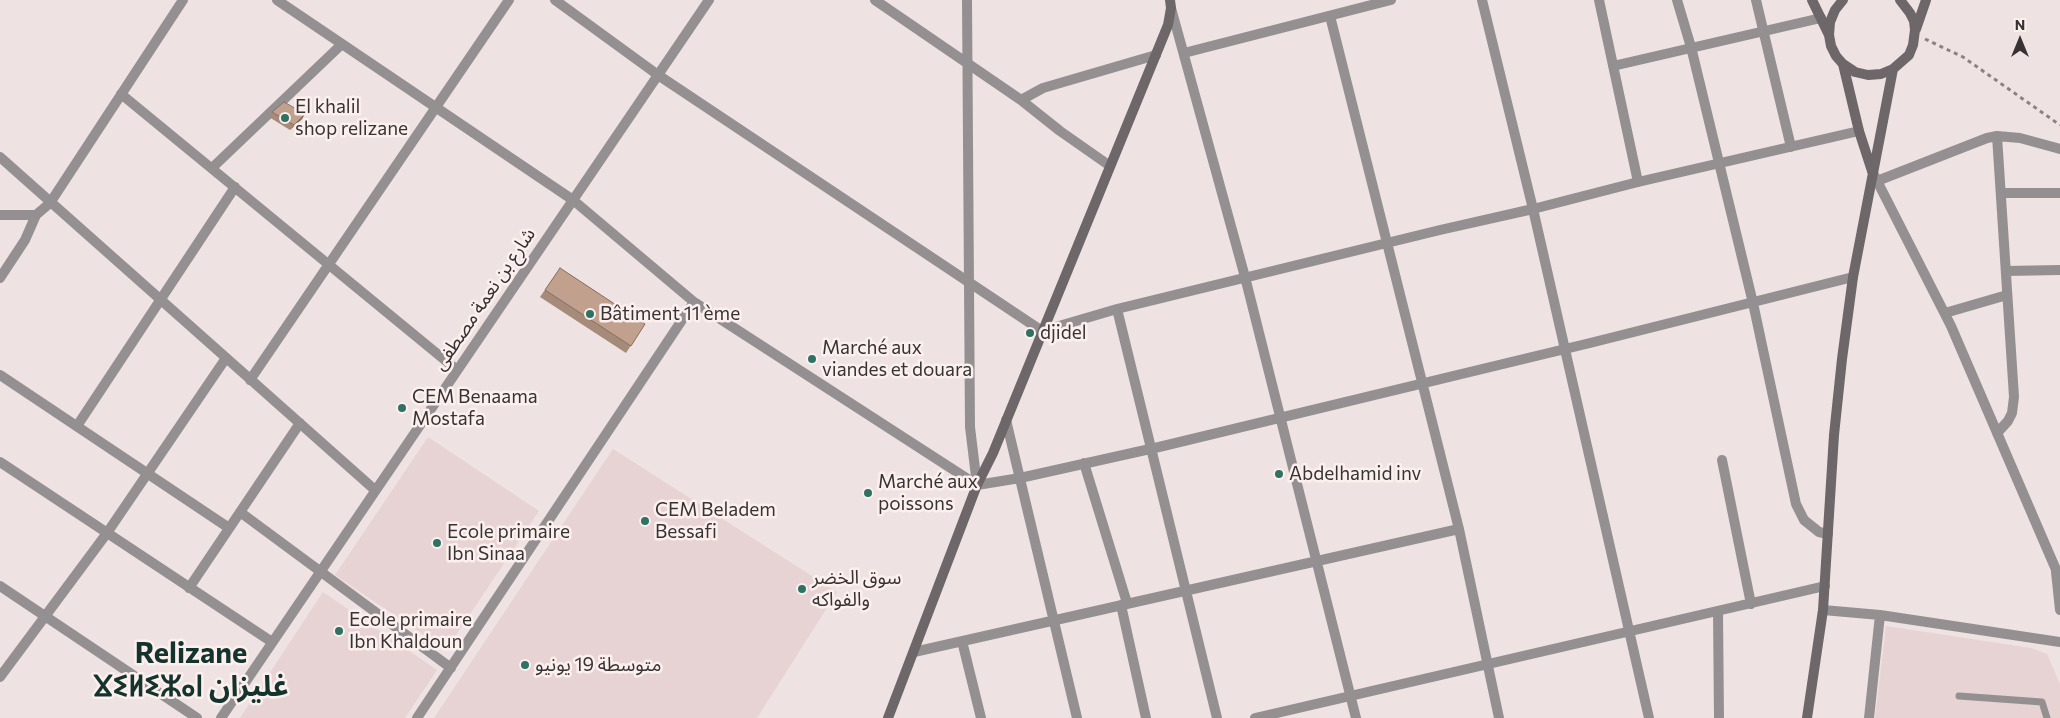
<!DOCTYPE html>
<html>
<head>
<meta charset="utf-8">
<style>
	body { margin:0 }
	#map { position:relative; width:2060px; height:718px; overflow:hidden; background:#efe2e2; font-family:Commissioner,sans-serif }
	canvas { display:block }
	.north { position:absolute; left:1995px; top:15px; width:50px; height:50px; -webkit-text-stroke:4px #fcf0ef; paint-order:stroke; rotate:0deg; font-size:14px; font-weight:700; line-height:20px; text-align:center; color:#373333 }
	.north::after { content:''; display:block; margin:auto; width:18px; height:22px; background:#373333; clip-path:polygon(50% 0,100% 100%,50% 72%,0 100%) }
</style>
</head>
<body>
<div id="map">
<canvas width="2060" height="718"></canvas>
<div class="north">N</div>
</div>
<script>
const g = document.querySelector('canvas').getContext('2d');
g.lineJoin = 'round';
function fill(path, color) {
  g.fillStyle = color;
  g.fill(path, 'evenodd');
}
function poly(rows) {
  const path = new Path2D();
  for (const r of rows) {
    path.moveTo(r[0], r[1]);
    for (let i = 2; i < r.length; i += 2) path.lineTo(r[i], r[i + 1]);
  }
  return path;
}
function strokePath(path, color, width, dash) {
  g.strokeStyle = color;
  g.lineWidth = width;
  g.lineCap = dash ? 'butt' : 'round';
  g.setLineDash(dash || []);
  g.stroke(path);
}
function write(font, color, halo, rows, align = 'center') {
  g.font = font + ' Commissioner,"Noto Sans Arabic","Noto Sans Tifinagh",sans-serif';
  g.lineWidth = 5;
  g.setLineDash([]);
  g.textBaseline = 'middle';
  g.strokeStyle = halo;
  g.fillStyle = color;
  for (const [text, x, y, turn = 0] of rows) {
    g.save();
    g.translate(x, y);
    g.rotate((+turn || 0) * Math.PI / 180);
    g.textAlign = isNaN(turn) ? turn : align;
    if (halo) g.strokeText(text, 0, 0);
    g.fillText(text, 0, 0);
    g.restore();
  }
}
fill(poly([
	[428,437,539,511,446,650,335,575],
	[613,449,837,592,757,718,434,718],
	[323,592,437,670,405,718,240,718],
	[1886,626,2031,648,2047,654,2060,684,2060,718,1875,718]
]), '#e7d3d3');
strokePath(poly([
	[1925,39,1963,57,2060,125]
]), '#8b8383', 3, [4, 4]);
strokePath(poly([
	[1959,696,2042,702,2047,718]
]), '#949092', 7);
strokePath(poly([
	[277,0,573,200,694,302,977,485,1020,478,1159,447,1590,343,1853,277],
	[555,0,658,75,1042,331,1117,309,1440,230,1533,209,1638,182,1859,131],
	[875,0,1021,100],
	[967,0,970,427,977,485],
	[1482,0,1533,209,1649,718],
	[1599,0,1638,182],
	[1677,0,1691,47,1753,303,1796,504,1804,520,1819,532,1828,534],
	[1756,0,1791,147],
	[1171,8,1245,277,1356,718],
	[1330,16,1459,529,1499,718],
	[1184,53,1391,0],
	[1613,66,1821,18],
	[121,94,457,370],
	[1997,136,2014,397,2012,413,2008,421,1997,433],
	[0,157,375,490],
	[1110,166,1060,131,1021,100,1043,88,1156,55],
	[212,168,342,44],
	[1872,171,1951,326,2060,579],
	[1877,181,1987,138,1997,136,2020,138,2060,149],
	[2002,193,2060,193],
	[0,215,36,215,50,203,183,0],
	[2006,271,2060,270],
	[0,278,25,240,36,215],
	[1117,309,1217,718],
	[1945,313,2007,295],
	[0,375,229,528],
	[250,380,509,0],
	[1006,420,1077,718],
	[77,426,235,187],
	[1722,460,1751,604],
	[0,462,272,642],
	[1084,463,1127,603],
	[240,512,451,668],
	[2056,572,2060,610],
	[0,586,197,718],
	[189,588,300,423],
	[1121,605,1146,718],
	[1823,610,1880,615,2060,642],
	[1718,611,1719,718],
	[962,641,981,718],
	[914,652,1459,529],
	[0,677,107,533,226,358],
	[221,718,709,0],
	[417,718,694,302],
	[1255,718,1825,586],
	[1869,718,1880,615]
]), '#949092', 10);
strokePath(poly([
	[1812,0,1829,35],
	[1843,0,1835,10,1830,22,1829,35,1831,46,1836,56,1843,64,1855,72,1868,75,1881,74,1893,69,1909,55,1913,45,1915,30,1914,21,1910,13,1900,0],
	[1916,29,1926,0],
	[1843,64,1859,131,1872,171],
	[888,718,977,485,993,453,1168,25,1171,8,1170,0],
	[1807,718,1823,610,1834,435,1842,359,1853,277,1893,69]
]), '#6d676a', 10);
fill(poly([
	[272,112,305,114,302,119,290,130,269,117],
	[560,268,645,324,626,353,540,297]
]), '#a68a7a');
fill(poly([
	[305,114,302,119,290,130,294,125]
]), '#877063');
const building = poly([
	[284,102,305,114,294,125,272,112,284,102],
	[560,268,645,324,631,346,545,290,560,268]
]);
fill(building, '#c1a08e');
strokePath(building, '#877063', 1);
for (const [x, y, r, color] of [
	[285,118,5,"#2f7263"],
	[590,314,5,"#2f7263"],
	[1030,333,5,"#2f7263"],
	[812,359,5,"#2f7263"],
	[402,408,5,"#2f7263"],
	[1279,474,5,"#2f7263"],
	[868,493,5,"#2f7263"],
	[645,521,5,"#2f7263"],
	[437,543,5,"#2f7263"],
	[802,589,5,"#2f7263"],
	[339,631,5,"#2f7263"],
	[525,665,5,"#2f7263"]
]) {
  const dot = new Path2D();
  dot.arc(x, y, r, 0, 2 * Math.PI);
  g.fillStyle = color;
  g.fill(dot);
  strokePath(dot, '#fcf0ef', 2);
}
write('19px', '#373333', '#fcf0ef', [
	["El khalil",295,107],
	["shop relizane",295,129],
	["Bâtiment 11 ème",600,314],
	["djidel",1040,333],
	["Marché aux",822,348],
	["viandes et douara",822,370],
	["CEM Benaama",412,397],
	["Mostafa",412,419],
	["Abdelhamid inv",1289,474],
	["Marché aux",878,482],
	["poissons",878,504],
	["CEM Beladem",655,510],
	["Bessafi",655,532],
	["Ecole primaire",447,532],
	["Ibn Sinaa",447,554],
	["سوق الخضر",812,578],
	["والفواكه",812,600],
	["Ecole primaire",349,620],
	["Ibn Khaldoun",349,642],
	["متوسطة 19 يونيو",535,665]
], 'left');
write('19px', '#373333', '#fcf0ef', [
	["شارع بن نعمة مصطفى",484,299,-56]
]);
write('bold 29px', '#13332c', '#fcf0ef', [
	["Relizane",191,653],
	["ⴴⵉⵍⵉⵣⴰⵏ غليزان",191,686]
]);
</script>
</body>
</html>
